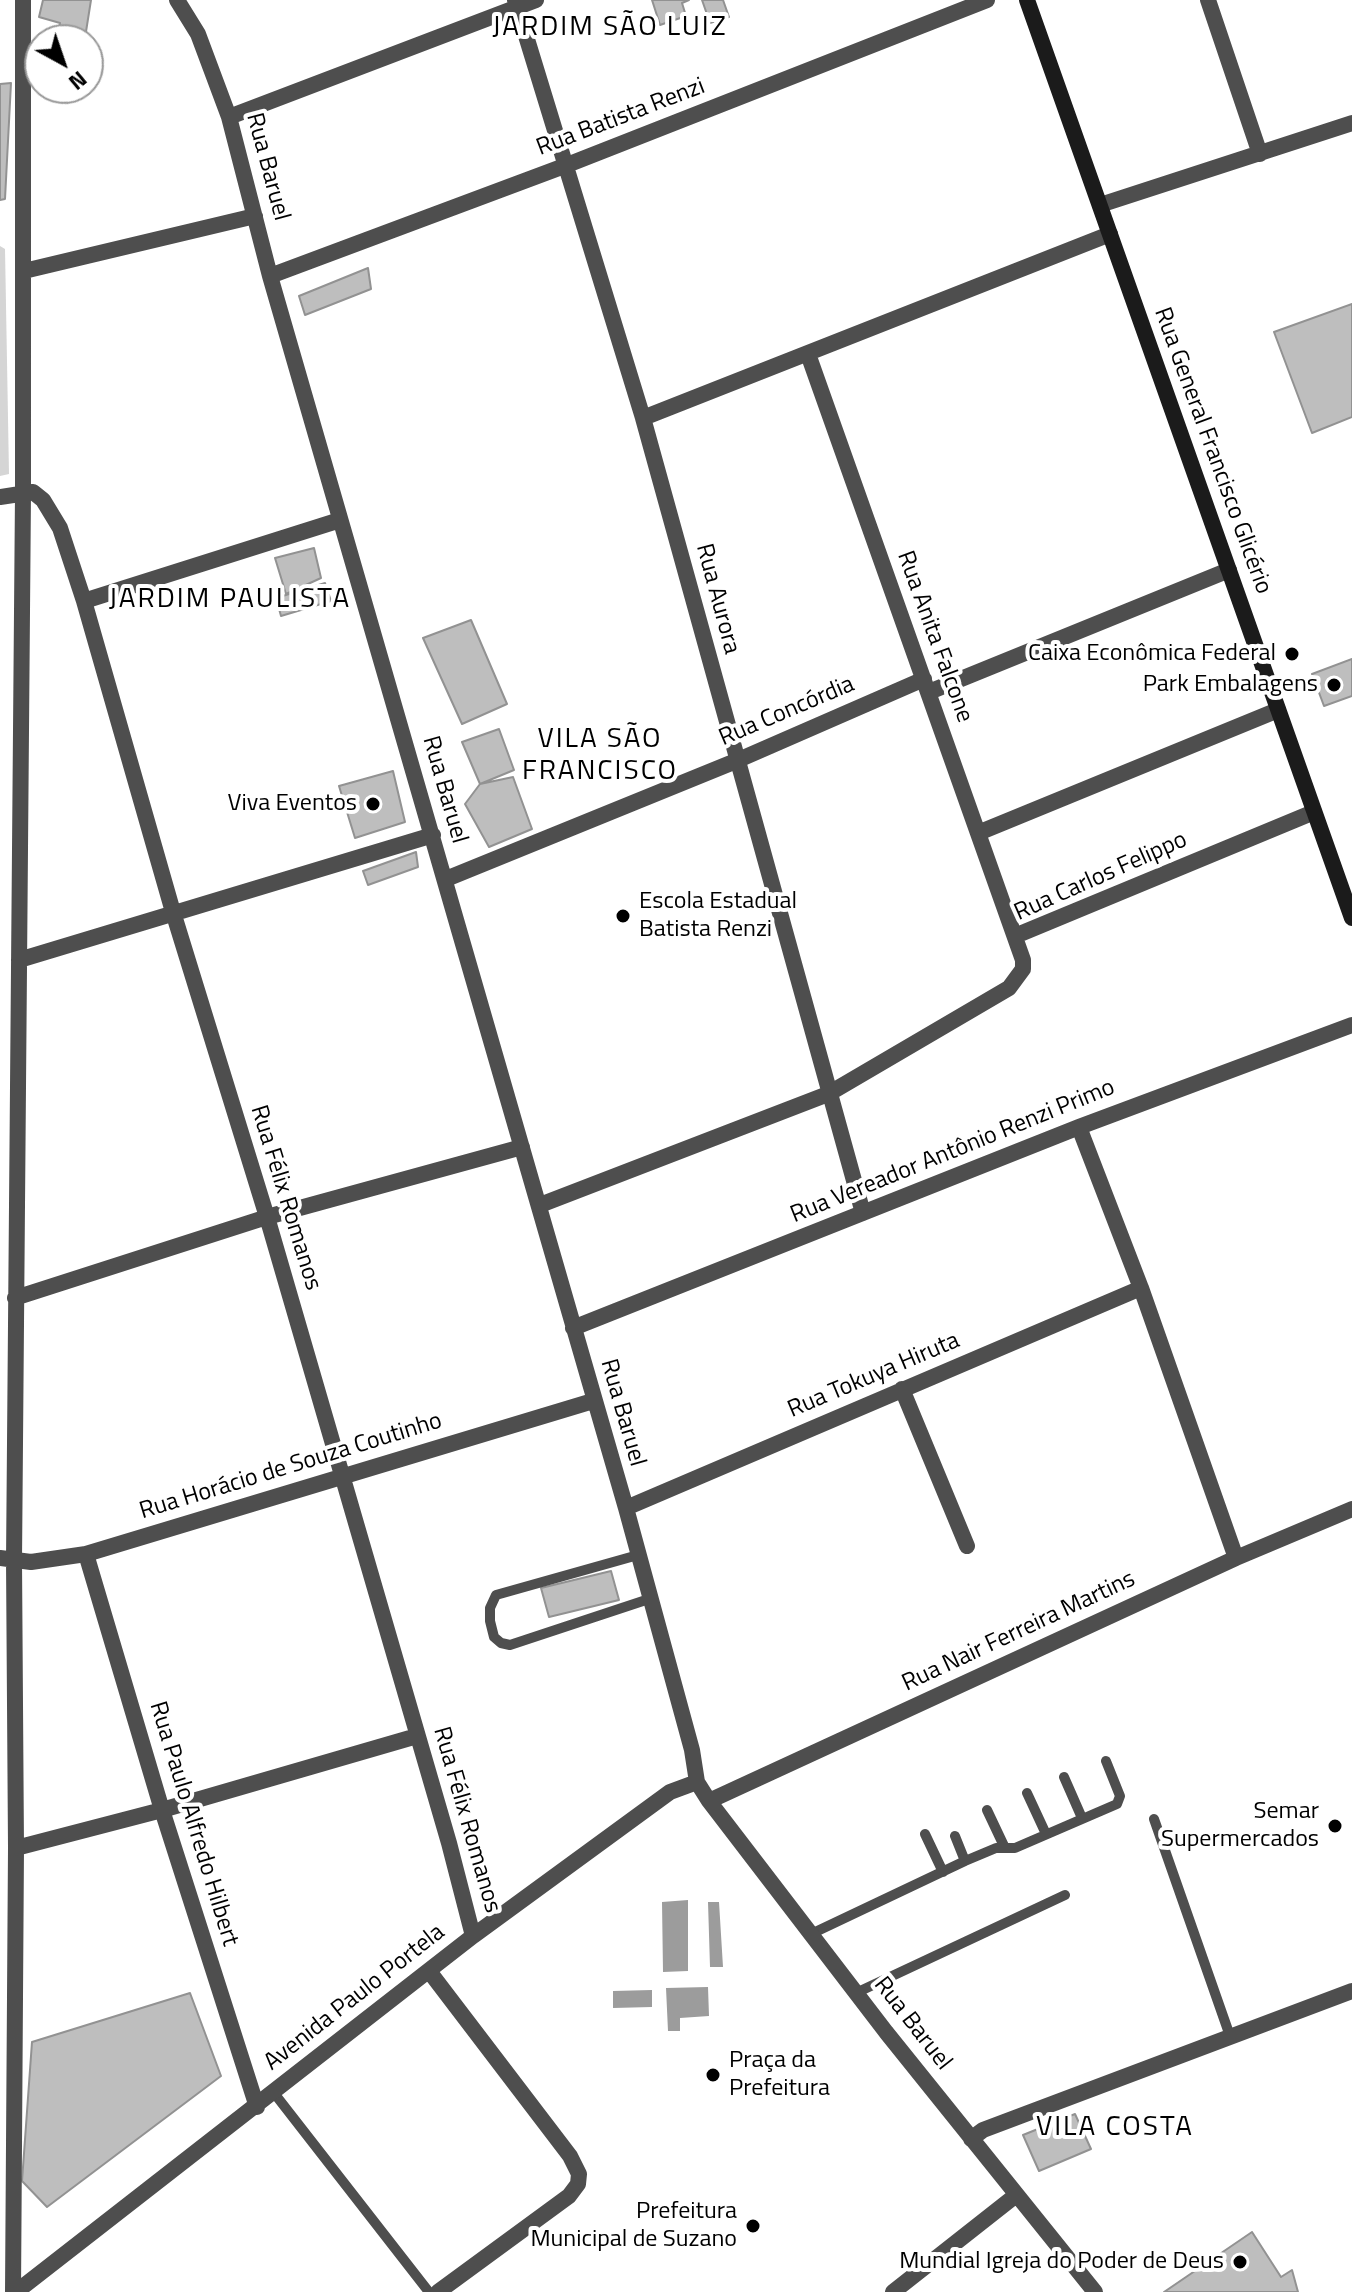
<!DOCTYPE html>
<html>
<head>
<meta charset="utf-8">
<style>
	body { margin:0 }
	#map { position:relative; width:1352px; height:2292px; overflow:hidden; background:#fff; font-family:"Titillium Web",sans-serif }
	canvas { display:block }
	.north { position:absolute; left:24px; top:24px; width:80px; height:80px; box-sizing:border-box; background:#fff; border:2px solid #999; border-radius:50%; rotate:140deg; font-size:22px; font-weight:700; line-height:32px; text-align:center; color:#000 }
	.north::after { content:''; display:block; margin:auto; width:28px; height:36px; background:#000; clip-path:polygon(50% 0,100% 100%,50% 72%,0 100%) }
</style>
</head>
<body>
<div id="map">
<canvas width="1352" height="2292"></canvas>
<div class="north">N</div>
</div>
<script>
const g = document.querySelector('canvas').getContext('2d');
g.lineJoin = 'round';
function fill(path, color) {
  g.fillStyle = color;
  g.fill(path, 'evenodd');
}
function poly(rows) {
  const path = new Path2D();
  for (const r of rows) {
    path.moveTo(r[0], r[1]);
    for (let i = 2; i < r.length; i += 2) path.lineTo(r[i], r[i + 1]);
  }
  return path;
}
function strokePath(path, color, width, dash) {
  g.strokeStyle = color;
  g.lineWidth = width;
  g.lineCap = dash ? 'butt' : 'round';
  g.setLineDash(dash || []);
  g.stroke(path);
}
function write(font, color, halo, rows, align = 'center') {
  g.font = font + ' "Titillium Web",sans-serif';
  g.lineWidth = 8;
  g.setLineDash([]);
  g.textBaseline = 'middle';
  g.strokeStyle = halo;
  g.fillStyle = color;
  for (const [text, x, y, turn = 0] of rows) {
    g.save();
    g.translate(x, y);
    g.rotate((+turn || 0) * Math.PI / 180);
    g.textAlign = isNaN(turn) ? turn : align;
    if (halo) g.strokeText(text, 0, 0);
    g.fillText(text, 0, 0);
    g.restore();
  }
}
fill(poly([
	[0,246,5,249,9,474,0,476]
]), '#d5d5d5');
fill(poly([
	[688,1900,688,1971,663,1972,662,1902],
	[708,1902,719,1902,723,1967,710,1967],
	[708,1987,709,2016,680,2018,680,2031,668,2031,666,1988],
	[652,1990,652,2007,613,2008,613,1991]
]), '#9c9c9c');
const building = poly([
	[43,0,91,0,85,38,58,36,60,23,39,17,43,0],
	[652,0,689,0,682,3,686,16,660,25,652,0],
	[702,0,723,0,729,17,710,23,702,0],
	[11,83,5,199,0,200,0,84,11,83],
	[368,268,371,289,305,315,299,296,368,268],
	[1352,304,1352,417,1312,433,1274,332,1352,304],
	[314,548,321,578,286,594,275,558,314,548],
	[325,583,331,601,281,616,276,598,325,583],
	[471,620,507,704,462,724,423,638,471,620],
	[1352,659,1352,696,1324,706,1312,674,1352,659],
	[499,729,514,770,480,784,462,742,499,729],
	[393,771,405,822,355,838,339,786,393,771],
	[513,777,532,829,489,847,465,804,480,784,513,777],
	[416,852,418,867,368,885,363,871,416,852],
	[611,1571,619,1600,549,1617,541,1588,611,1571],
	[190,1993,221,2076,47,2207,22,2181,32,2042,190,1993],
	[1075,2114,1091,2149,1039,2171,1023,2135,1075,2114],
	[1252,2232,1281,2277,1292,2270,1298,2292,1164,2292,1252,2232]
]);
fill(building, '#bebebe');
strokePath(building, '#929292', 2);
strokePath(poly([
	[638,1555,496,1595,490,1608,490,1621,494,1637,501,1643,510,1645,649,1599],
	[1064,1777,1082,1818],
	[1027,1793,1046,1834],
	[987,1810,1004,1846],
	[1154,1819,1230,2036],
	[925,1834,943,1872],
	[955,1836,965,1861],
	[811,1934,965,1861,996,1848,1015,1848,1117,1804,1120,1796,1106,1761],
	[858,1992,1065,1895],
	[274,2093,429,2292]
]), '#4e4e4e', 10);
strokePath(poly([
	[177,0,198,34,229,117,270,276,626,1508,692,1750,697,1782,709,1801,886,2032,1095,2292],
	[515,0,643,418,863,1213],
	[1208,0,1260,154],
	[229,117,536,0],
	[1100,205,1352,123],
	[24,271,255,216],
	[270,276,567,165,987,0],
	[643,418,1110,234],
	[0,497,33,492,43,500,60,528,84,601,173,912,267,1217,449,1843,473,1936],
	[84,601,340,520],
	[929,692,1229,570],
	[978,833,1278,710],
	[446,879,736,761,924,679],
	[1015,936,1314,812],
	[19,960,433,835],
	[1079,1127,1141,1288,1236,1558],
	[540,1205,828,1094,1009,988,1023,969,1023,960,808,354],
	[15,1298,267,1217,522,1147],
	[573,1328,1079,1127,1352,1025],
	[902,1389,967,1546],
	[626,1508,1141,1288],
	[86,1554,162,1810,257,2107],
	[0,1558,31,1562,86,1554,593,1401],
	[709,1801,1236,1558,1352,1509],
	[16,1848,162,1810,417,1736],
	[429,1971,570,2156,579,2174,578,2184,569,2196,438,2292],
	[971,2139,983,2130,1352,1991],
	[13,2292,16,1848,14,1560,23,493,23,0],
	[16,2292,473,1936,670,1792,697,1782],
	[893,2292,1015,2196]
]), '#4e4e4e', 16);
strokePath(poly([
	[1027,0,1352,918]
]), '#1b1b1b', 16);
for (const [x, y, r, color] of [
	[1292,654,8,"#000"],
	[1334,685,8,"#000"],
	[373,804,8,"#000"],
	[623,916,8,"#000"],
	[1335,1826,8,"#000"],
	[713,2075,8,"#000"],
	[753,2226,8,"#000"],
	[1240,2262,8,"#000"]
]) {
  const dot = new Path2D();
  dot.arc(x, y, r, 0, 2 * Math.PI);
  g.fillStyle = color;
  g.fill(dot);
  strokePath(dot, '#fff', 3);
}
write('24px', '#000', '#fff', [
	["Rua Batista Renzi",621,118,-21],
	["Rua Baruel",267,167,75],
	["Rua General Francisco Glicério",1212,451,70],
	["Rua Aurora",717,599,75],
	["Rua Anita Falcone",934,637,70],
	["Rua Concórdia",787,712,-23],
	["Rua Baruel",444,790,74],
	["Rua Carlos Felippo",1101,877,-24],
	["Rua Vereador Antônio Renzi Primo",953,1152,-22],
	["Rua Félix Romanos",285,1198,73],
	["Rua Tokuya Hiruta",874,1376,-23],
	["Rua Baruel",622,1413,74],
	["Rua Horácio de Souza Coutinho",291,1467,-17],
	["Rua Nair Ferreira Martins",1019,1632,-25],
	["Rua Félix Romanos",466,1820,74],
	["Rua Paulo Alfredo Hilbert",193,1824,73],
	["Avenida Paulo Portela",355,1998,-38],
	["Rua Baruel",912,2024,52]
]);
write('24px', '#000', '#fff', [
	["Caixa Econômica Federal",1276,654],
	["Park Embalagens",1318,685],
	["Viva Eventos",357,804],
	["Escola Estadual",639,902,"left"],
	["Batista Renzi",639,930,"left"],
	["Semar",1319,1812],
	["Supermercados",1319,1840],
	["Praça da",729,2061,"left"],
	["Prefeitura",729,2089,"left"],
	["Prefeitura",737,2212],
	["Municipal de Suzano",737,2240],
	["Mundial Igreja do Poder de Deus",1224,2262]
], 'right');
g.letterSpacing = '2px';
write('28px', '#000', '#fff', [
	["JARDIM SÃO LUIZ",610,28],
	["JARDIM PAULISTA",230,600],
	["VILA SÃO",600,740],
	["FRANCISCO",600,772],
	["VILA COSTA",1115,2128]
]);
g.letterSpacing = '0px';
</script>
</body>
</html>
